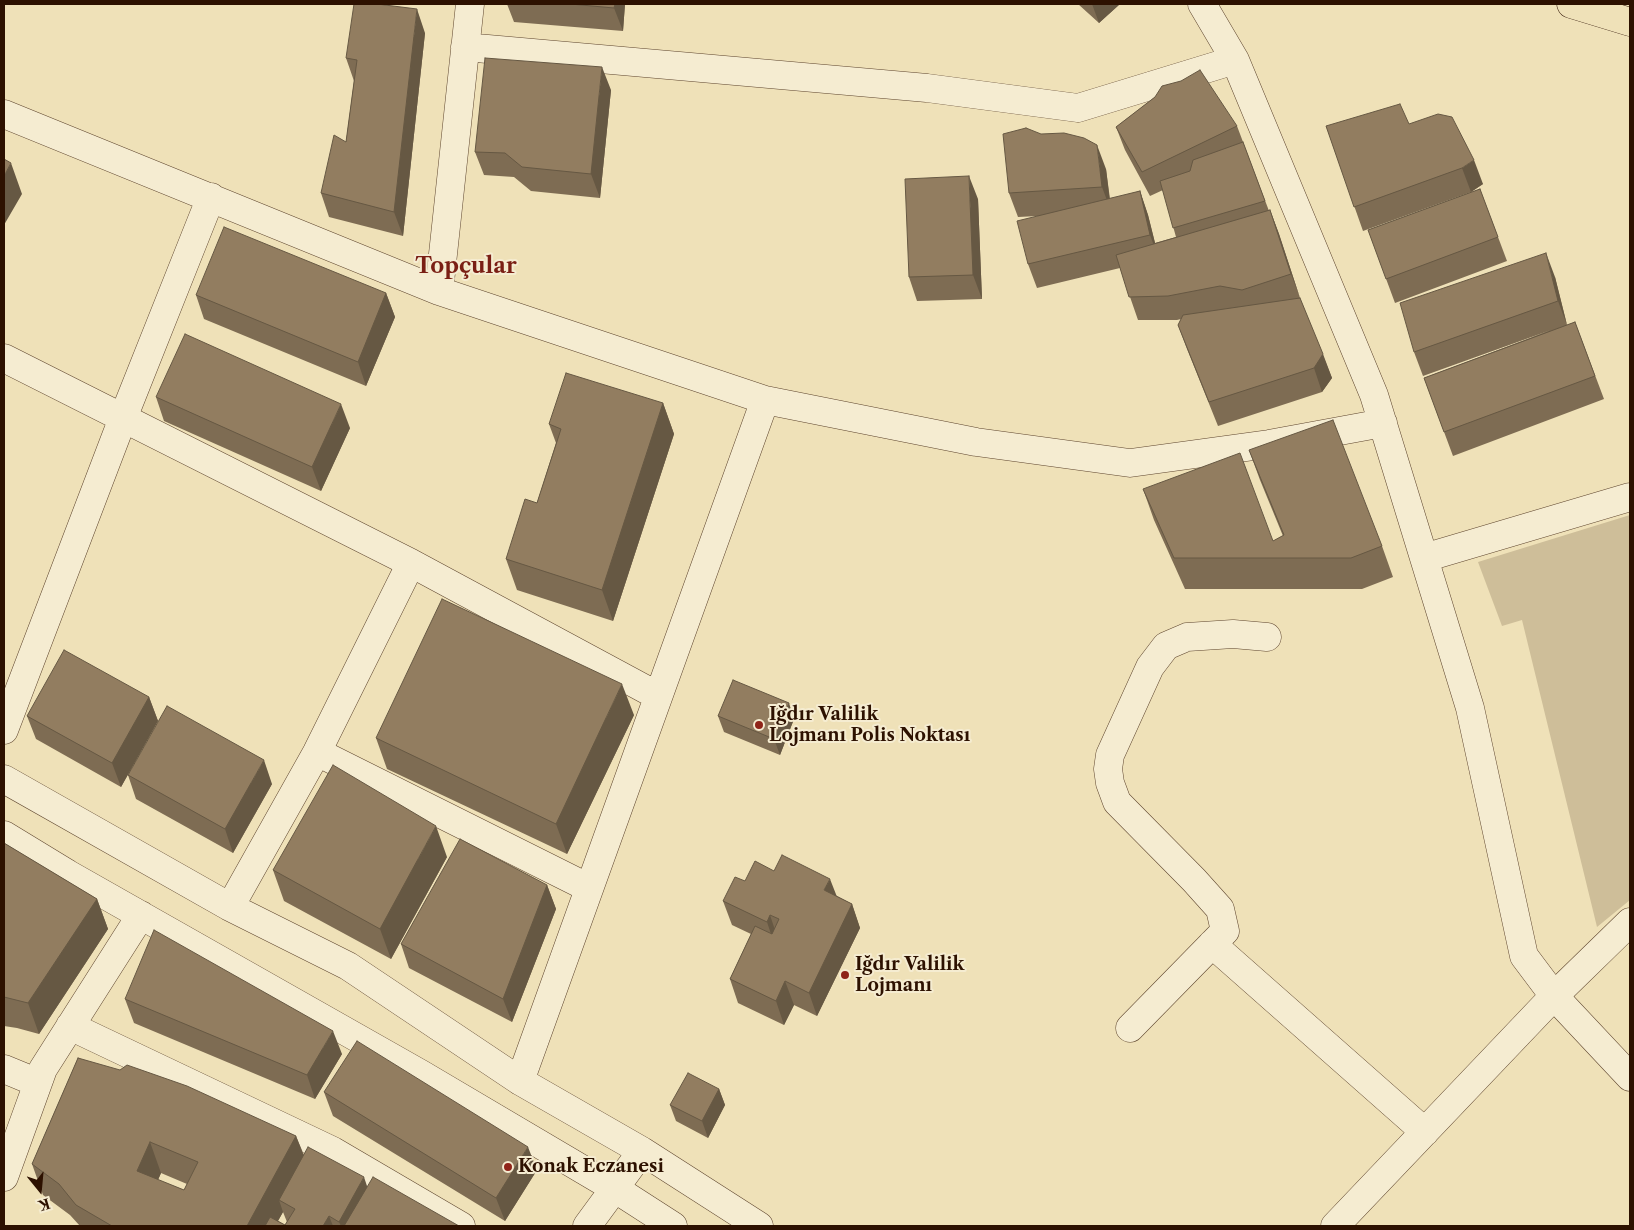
<!DOCTYPE html>
<html>
<head>
<meta charset="utf-8">
<style>
	body { margin:0 }
	#map { position:relative; width:1634px; height:1230px; overflow:hidden; background:#efe1b8; font-family:"Libre Caslon Text",serif }
	canvas { display:block }
	.frame { position:absolute; inset:0; border:5px solid #2d1100; pointer-events:none }
	.north { position:absolute; left:15px; top:1165px; width:50px; height:50px; -webkit-text-stroke:4px #f5ecd1; paint-order:stroke; rotate:163deg; font-size:14px; font-weight:700; line-height:20px; text-align:center; color:#2d1100 }
	.north::after { content:''; display:block; margin:auto; width:18px; height:22px; background:#2d1100; clip-path:polygon(50% 0,100% 100%,50% 72%,0 100%) }
</style>
</head>
<body>
<div id="map">
<canvas width="1634" height="1230"></canvas>
<div class="frame"></div>
<div class="north">K</div>
</div>
<script>
const g = document.querySelector('canvas').getContext('2d');
g.lineJoin = 'round';
function fill(path, color) {
  g.fillStyle = color;
  g.fill(path, 'evenodd');
}
function poly(rows) {
  const path = new Path2D();
  for (const r of rows) {
    path.moveTo(r[0], r[1]);
    for (let i = 2; i < r.length; i += 2) path.lineTo(r[i], r[i + 1]);
  }
  return path;
}
function strokePath(path, color, width, dash) {
  g.strokeStyle = color;
  g.lineWidth = width;
  g.lineCap = dash ? 'butt' : 'round';
  g.setLineDash(dash || []);
  g.stroke(path);
}
function write(font, color, halo, rows, align = 'center') {
  g.font = font + ' "Libre Caslon Text",serif';
  g.lineWidth = 4;
  g.setLineDash([]);
  g.textBaseline = 'middle';
  g.strokeStyle = halo;
  g.fillStyle = color;
  for (const [text, x, y, turn = 0] of rows) {
    g.save();
    g.translate(x, y);
    g.rotate((+turn || 0) * Math.PI / 180);
    g.textAlign = isNaN(turn) ? turn : align;
    if (halo) g.strokeText(text, 0, 0);
    g.fillText(text, 0, 0);
    g.restore();
  }
}
fill(poly([
	[1630,515,1630,900,1597,927,1522,620,1502,626,1478,562]
]), '#cebe99');
const minor = poly([
	[1202,4,1235,60,1374,395,1470,708,1524,956,1554,996,1630,1077],
	[465,47,927,88,1078,108,1235,60],
	[4,114,439,291,765,400,976,442,1130,463,1269,444,1383,423],
	[439,291,470,4],
	[4,358,411,563,658,696],
	[1424,558,1630,497],
	[4,730,123,418,211,197],
	[317,752,589,888],
	[4,779,230,907,348,966,520,1081,642,1151,759,1226],
	[4,835,68,874,421,1074,614,1188,673,1226],
	[230,907,317,752,411,563],
	[1212,944,1425,1132],
	[70,1026,333,1151,461,1226],
	[1130,1028,1225,931,1220,909,1194,880,1117,802,1110,783,1108,769,1110,755,1150,667,1166,646,1187,637,1233,634,1267,637],
	[4,1069,38,1083],
	[520,1081,765,400],
	[4,1177,43,1069,141,915],
	[587,1226,642,1151],
	[1335,1226,1554,996,1630,922]
]);
const highway = poly([
	[1571,4,1630,22]
]);
strokePath(minor, '#5e452e', 29);
strokePath(highway, '#2d1100', 29);
strokePath(minor, '#f5ecd1', 28);
strokePath(highway, '#efe1b8', 28);
fill(poly([
	[507,4,625,4,623,31,514,22],
	[1078,4,1120,4,1099,23],
	[425,33,403,236,329,217,321,193,346,142,354,81,346,58],
	[611,90,600,198,531,191,514,177,484,175,475,152],
	[1155,97,1237,126,1269,211,1270,210,1279,234,1300,298,1332,378,1322,392,1218,426,1187,349,1178,325,1181,319,1177,320,1138,320,1120,268,1037,288,1028,264,1038,216,1018,217,1009,193,1106,169,1110,199,1140,191,1148,215,1155,243,1176,237,1163,190,1150,196,1125,150,1116,127],
	[1409,124,1483,184,1471,192,1363,231,1326,126],
	[1480,189,1507,261,1395,303,1368,230],
	[978,199,982,299,917,301,909,277],
	[1555,277,1567,325,1575,322,1604,399,1453,456,1424,378,1551,330,1423,376,1414,352],
	[386,293,395,317,366,386,204,319,196,295],
	[156,397,350,428,321,491,164,421],
	[663,403,674,434,613,621,517,590,506,559,537,503,556,443,549,424],
	[1249,450,1382,546,1393,577,1362,589,1185,589,1154,520,1143,489,1273,541,1283,536,1260,480],
	[149,697,158,721,121,787,36,739,27,716],
	[634,715,567,854,387,769,376,738],
	[718,716,794,719,780,755,724,732],
	[128,775,272,784,233,853,136,799],
	[4,843,97,899,108,929,39,1034,17,1028,4,1026],
	[447,857,391,959,284,901,273,870],
	[774,871,837,896,852,904,860,928,817,1016,794,1005,784,1025,738,1003,730,979,751,934,732,925,723,901,745,881],
	[547,885,556,909,512,1022,409,968,401,944],
	[125,999,342,1054,315,1099,134,1023],
	[78,1058,296,1136,304,1155,367,1187,459,1226,80,1226,70,1215,43,1195,32,1164],
	[161,1173,187,1184,184,1190,158,1180],
	[283,1212,287,1222,285,1225,278,1221],
	[719,1089,725,1105,708,1138,676,1121,670,1105],
	[324,1092,537,1170,505,1221,333,1116]
]), '#7e6c53');
fill(poly([
	[615,4,625,4,623,31,614,8],
	[1092,4,1120,4,1099,23],
	[417,9,425,33,403,236,394,212],
	[602,67,611,90,600,198,591,174],
	[1097,145,1106,169,1111,211,1102,187],
	[1474,160,1483,184,1471,192,1462,168],
	[11,163,22,194,4,225,4,176],
	[969,176,978,199,982,299,973,275],
	[1140,191,1148,215,1159,259,1150,235],
	[1270,210,1279,234,1300,298,1291,274],
	[1546,253,1555,277,1567,325,1558,301],
	[386,293,395,317,366,386,358,362],
	[1323,354,1332,378,1322,392,1314,368],
	[663,403,674,434,613,621,602,590],
	[341,404,350,428,321,491,312,467],
	[622,684,634,715,567,854,556,824],
	[149,697,158,721,121,787,112,763],
	[789,703,794,719,780,755,774,739],
	[264,760,272,784,233,853,225,829],
	[436,826,447,857,391,959,380,929],
	[830,879,839,902,824,890],
	[547,885,556,909,512,1022,503,999],
	[97,899,108,929,39,1034,28,1003],
	[852,904,860,928,817,1016,809,993],
	[770,915,778,939,775,946,767,922],
	[785,981,794,1005,784,1025,776,1001],
	[333,1031,342,1054,315,1099,307,1075],
	[719,1089,725,1105,708,1138,702,1121],
	[296,1136,308,1167,279,1200,283,1212,275,1226,247,1226],
	[150,1142,161,1173,148,1202,137,1171],
	[528,1147,537,1170,505,1221,496,1198],
	[364,1177,372,1201,358,1226,341,1226,339,1222],
	[329,1216,333,1226,323,1226]
]), '#665843');
const building = poly([
	[354,4,377,4,417,9,394,212,321,193,334,135,346,142,357,60,346,58,354,4],
	[570,4,615,4,614,8,570,4],
	[485,58,602,67,591,174,522,167,505,153,475,152,485,58],
	[1200,70,1237,126,1142,172,1116,127,1155,97,1162,86,1181,81,1200,70],
	[1400,104,1409,124,1438,114,1452,117,1474,160,1462,168,1354,207,1326,126,1400,104],
	[1026,128,1041,134,1064,133,1084,138,1097,145,1102,187,1009,193,1003,134,1026,128],
	[1243,142,1265,201,1173,228,1160,181,1190,171,1193,160,1243,142],
	[4,159,11,163,4,176,4,159],
	[969,176,973,275,909,277,905,179,969,176],
	[1480,189,1498,237,1386,279,1368,230,1480,189],
	[1140,191,1150,235,1028,264,1017,221,1140,191],
	[1270,210,1291,274,1242,290,1220,286,1168,296,1129,297,1116,255,1270,210],
	[224,227,386,293,358,362,196,295,224,227],
	[1546,253,1558,301,1414,352,1400,303,1546,253],
	[1300,298,1323,354,1314,368,1209,402,1178,325,1183,315,1300,298],
	[1575,322,1595,376,1444,432,1424,378,1575,322],
	[185,334,341,404,312,467,156,397,185,334],
	[566,373,663,403,602,590,506,559,525,499,537,503,561,429,549,424,566,373],
	[1333,420,1382,546,1351,558,1174,558,1143,489,1240,453,1273,541,1284,535,1249,450,1333,420],
	[442,599,622,684,556,824,376,738,442,599],
	[64,650,149,697,112,763,27,716,64,650],
	[733,680,789,703,774,739,718,716,733,680],
	[167,706,264,760,225,829,128,775,167,706],
	[333,765,436,826,380,929,273,870,333,765],
	[460,839,547,885,503,999,401,944,460,839],
	[4,843,97,899,28,1003,4,997,4,843],
	[782,855,830,879,824,890,852,904,809,993,785,981,776,1001,730,979,755,926,772,934,779,919,770,915,767,922,723,901,735,877,745,881,755,861,774,871,782,855],
	[154,930,333,1031,307,1075,125,999,154,930],
	[357,1041,528,1147,496,1198,324,1092,357,1041],
	[78,1058,120,1070,127,1065,187,1086,296,1136,247,1226,112,1226,76,1205,59,1184,32,1164,78,1058],
	[150,1142,198,1162,184,1190,137,1171,150,1142],
	[688,1073,719,1089,702,1121,670,1105,688,1073],
	[308,1147,364,1177,339,1222,329,1216,323,1226,265,1226,270,1217,285,1225,295,1209,279,1200,308,1147],
	[373,1177,459,1226,344,1226,373,1177]
]);
fill(building, '#927d60');
strokePath(building, '#665843', 1);
for (const [x, y, r, color] of [
	[759,725,5,"#8f2418"],
	[845,975,5,"#8f2418"],
	[508,1167,5,"#8f2418"]
]) {
  const dot = new Path2D();
  dot.arc(x, y, r, 0, 2 * Math.PI);
  g.fillStyle = color;
  g.fill(dot);
  strokePath(dot, '#f5ecd1', 2);
}
write('bold 18px', '#2d1100', '#f5ecd1', [
	["Iğdır Valilik",769,715],
	["Lojmanı Polis Noktası",769,736],
	["Iğdır Valilik",855,965],
	["Lojmanı",855,986],
	["Konak Eczanesi",518,1167]
], 'left');
write('bold 22px', '#7a1f14', '#f5ecd1', [
	["Topçular",466,267]
]);
</script>
</body>
</html>
